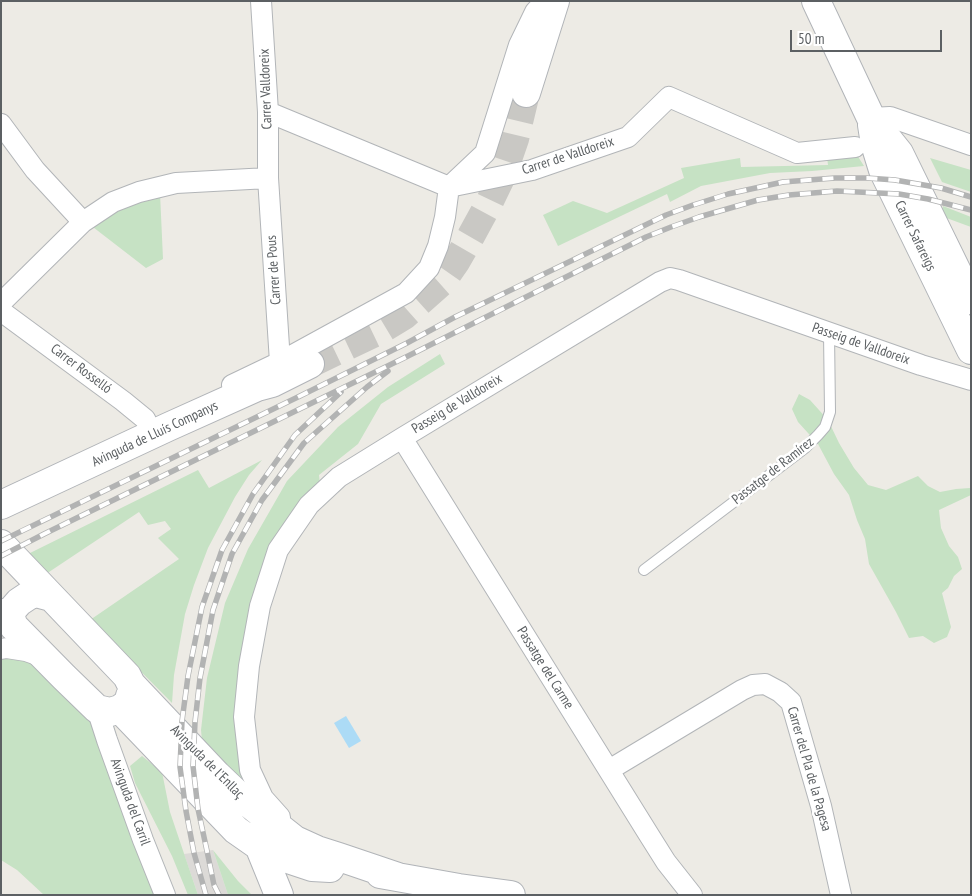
<!DOCTYPE html>
<html>
<head>
<meta charset="utf-8">
<style>
	body { margin:0 }
	#map { position:relative; width:972px; height:896px; overflow:hidden; background:#edebe5; font-family:"PT Sans Narrow",sans-serif }
	canvas { display:block }
	.frame { position:absolute; inset:0; border:2px solid #5c6063; pointer-events:none }
	.scale { position:absolute; left:790px; top:30px; width:152px; height:22px; box-sizing:border-box; border:2px solid #5c6063; border-top:0; padding-left:6px; font-size:15px; line-height:18px; white-space:nowrap; color:#5c6063; -webkit-text-stroke:4px #fff; paint-order:stroke }
</style>
</head>
<body>
<div id="map">
<canvas width="972" height="896"></canvas>
<div class="frame"></div>
<div class="scale">50 m</div>
</div>
<script>
const g = document.querySelector('canvas').getContext('2d');
g.lineJoin = 'round';
function fill(path, color) {
  g.fillStyle = color;
  g.fill(path, 'evenodd');
}
function poly(rows) {
  const path = new Path2D();
  for (const r of rows) {
    path.moveTo(r[0], r[1]);
    for (let i = 2; i < r.length; i += 2) path.lineTo(r[i], r[i + 1]);
  }
  return path;
}
function strokePath(path, color, width, dash) {
  g.strokeStyle = color;
  g.lineWidth = width;
  g.lineCap = dash ? 'butt' : 'round';
  g.setLineDash(dash || []);
  g.stroke(path);
}
function write(font, color, halo, rows, align = 'center') {
  g.font = font + ' "PT Sans Narrow",sans-serif';
  g.lineWidth = 5;
  g.setLineDash([]);
  g.textBaseline = 'middle';
  g.strokeStyle = halo;
  g.fillStyle = color;
  for (const [text, x, y, turn = 0] of rows) {
    g.save();
    g.translate(x, y);
    g.rotate((+turn || 0) * Math.PI / 180);
    g.textAlign = isNaN(turn) ? turn : align;
    if (halo) g.strokeText(text, 0, 0);
    g.fillText(text, 0, 0);
    g.restore();
  }
}
fill(poly([
	[213,850,228,895,198,895,184,854]
]), '#dcdad7');
fill(poly([
	[857,155,864,166,812,171,770,173,701,186,670,202,667,194,558,246,543,215,573,201,607,213,684,178,681,168,740,158,741,167,828,165,827,157],
	[930,158,971,170,971,192,942,182],
	[160,193,163,259,146,268,89,224,114,207],
	[943,206,971,217,971,227,941,216],
	[440,354,445,364,381,404,358,444,319,475,320,484,308,498,239,683,256,797,203,751,201,730,207,678,225,603,248,549,287,481,338,427,388,387],
	[799,394,810,400,828,420,839,443,854,468,868,485,886,490,918,476,928,486,940,492,956,489,970,488,971,495,939,510,941,528,949,546,958,557,962,569,954,576,948,588,942,593,951,627,947,637,934,643,923,636,909,638,896,612,869,564,865,539,857,520,849,495,834,474,818,444,798,422,792,409],
	[262,460,249,475,235,497,208,548,194,585,185,614,174,675,172,703,90,620,179,559,158,538,171,529,165,521,148,525,139,512,46,574,28,554,198,470,209,488],
	[1,649,15,649,81,696,165,895,44,895,17,870,1,860],
	[142,756,162,772,170,812,198,895,188,895,172,856,135,783,130,766],
	[213,850,238,881,252,895,228,895]
]), '#c6e2c4');
fill(poly([
	[346,716,361,741,349,748,334,723]
]), '#acdbf6');
strokePath(poly([
	[310,364,379,331,404,316,442,282,456,262,471,236,490,201,503,174,515,139,526,93]
]), '#c9c8c4', 28, [28, 14]);
const lane = poly([
	[644,570,805,448,818,435,825,427,830,412,829,333]
]);
const street = poly([
	[261,1,268,112,268,178,280,362],
	[268,112,449,187,532,170,628,137,669,97,797,153,855,147],
	[871,118,890,117,971,145],
	[1,124,35,170,83,222,113,202,139,192,176,183,268,178],
	[1,303,83,222],
	[1,311,123,401,145,419,153,435],
	[232,385,280,362,406,293,429,268,438,246,445,217,449,187,485,153,519,45,535,12,545,1],
	[402,438,649,835,666,862,692,895],
	[1,649,7,648,26,651,43,657],
	[97,709,107,740,143,840,165,895],
	[609,770,742,690,753,685,765,684,780,692,791,702,821,806,841,895],
	[280,817,263,798,250,770,244,717,249,666,260,606,278,550,309,505,339,477,402,438,660,282,670,278,679,280,921,365,971,380]
]);
const secondary = poly([
	[816,1,871,118,899,153,971,300],
	[526,93,555,1],
	[872,125,875,144,883,170,971,350],
	[1,505,168,427,257,387,272,383,310,364],
	[1,544,127,676,131,684,217,775,237,794,295,840,317,850,339,857,398,877],
	[1,613,64,677,97,709,110,712,120,709,128,703,130,696],
	[14,627,11,618,12,610,19,602,28,596,36,593,51,597],
	[120,709,236,830,256,844,288,859,312,867,330,868],
	[255,836,279,895],
	[380,874,459,888,511,895]
]);
strokePath(lane, '#b2b5b8', 12);
strokePath(street, '#b2b5b8', 22);
strokePath(secondary, '#b1b4b8', 30);
strokePath(lane, '#fff', 10);
strokePath(street, '#fff', 20);
strokePath(secondary, '#fff', 28);
const rail = poly([
	[1,541,300,396,407,343,455,317,666,215,693,205,728,194,783,182,835,178,867,178,895,180,941,188,971,197],
	[1,556,44,534,408,356,646,237,671,227,699,217,758,200,789,195,837,191,899,194,928,199,971,210],
	[206,895,194,853,186,811,180,767,182,721,188,676,202,607,222,550,253,494,295,435,341,392],
	[219,895,214,885,207,851,198,809,193,766,195,722,200,678,213,610,232,554,262,500,304,443,367,387,388,371]
]);
strokePath(rail, '#b2b3b3', 5.5);
strokePath(rail, '#fff', 4, [11]);
write('14px', '#5c6063', '#fff', [
	["Carrer Valldoreix",266,89,-92],
	["Carrer de Valldoreix",568,156,-18],
	["Carrer Safareigs",915,236,64],
	["Carrer de Pous",274,270,-94],
	["Passeig de Valldoreix",861,344,19],
	["Carrer Rosselló",81,369,37],
	["Passeig de Valldoreix",457,404,-31],
	["Avinguda de Lluís Companys",155,434,-25],
	["Passatge de Ramírez",773,471,-38],
	["Passatge del Carme",545,668,58],
	["Avinguda de l'Enllaç",207,762,45],
	["Carrer del Pla de la Pagesa",809,769,74],
	["Avinguda del Carril",130,802,70]
]);
</script>
</body>
</html>
